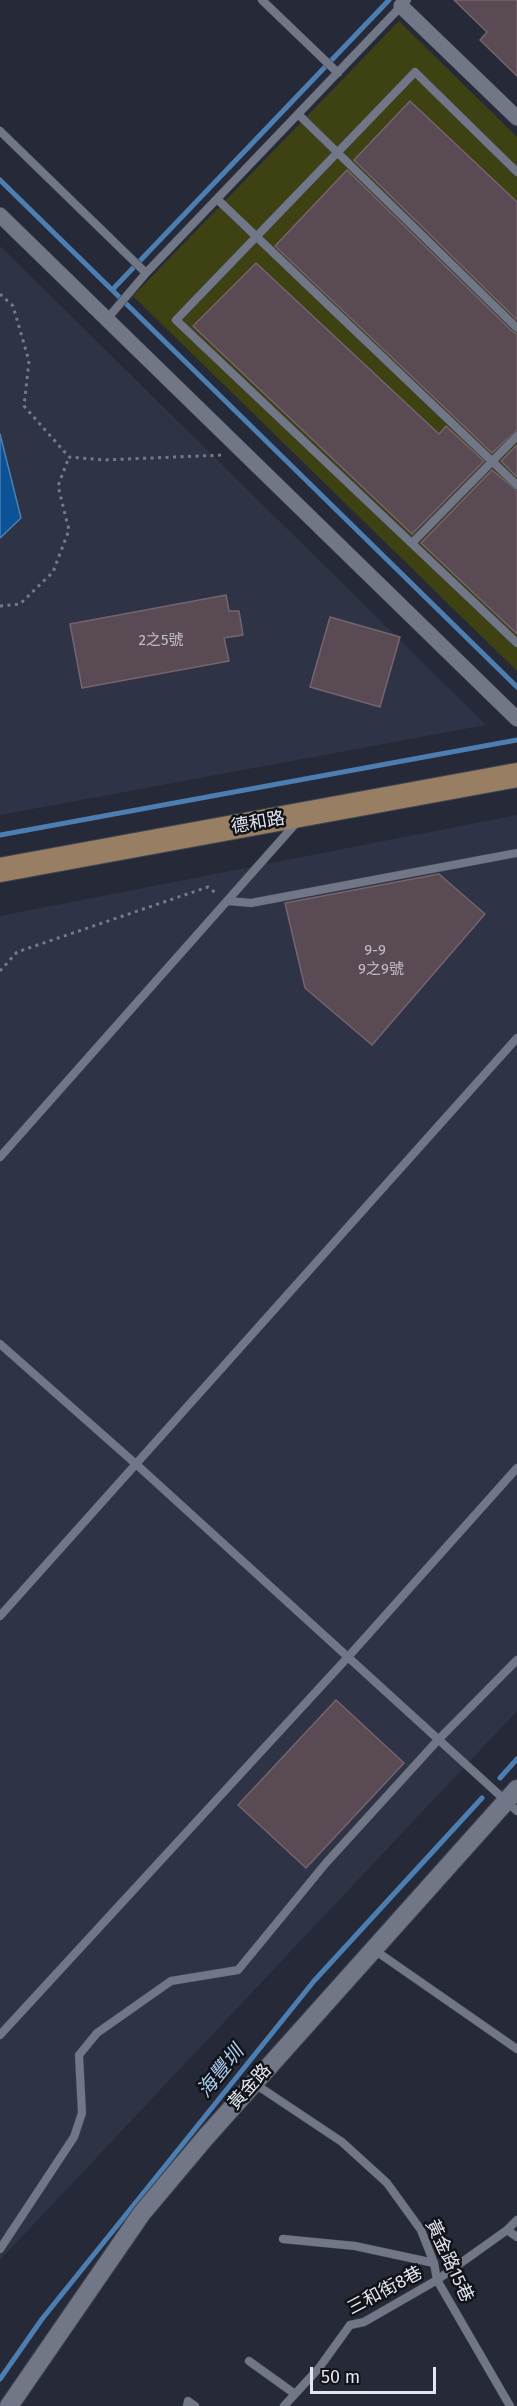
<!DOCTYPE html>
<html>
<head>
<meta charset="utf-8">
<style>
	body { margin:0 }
	#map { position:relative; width:517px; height:2406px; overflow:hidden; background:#262a38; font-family:"Fira Sans",sans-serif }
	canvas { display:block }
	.scale { position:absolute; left:310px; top:2367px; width:126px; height:27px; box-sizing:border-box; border:3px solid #e3e6f0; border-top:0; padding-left:8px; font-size:18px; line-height:21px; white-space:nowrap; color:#e3e6f0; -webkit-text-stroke:4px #111319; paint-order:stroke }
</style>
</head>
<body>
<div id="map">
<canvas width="517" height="2406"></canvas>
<div class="scale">50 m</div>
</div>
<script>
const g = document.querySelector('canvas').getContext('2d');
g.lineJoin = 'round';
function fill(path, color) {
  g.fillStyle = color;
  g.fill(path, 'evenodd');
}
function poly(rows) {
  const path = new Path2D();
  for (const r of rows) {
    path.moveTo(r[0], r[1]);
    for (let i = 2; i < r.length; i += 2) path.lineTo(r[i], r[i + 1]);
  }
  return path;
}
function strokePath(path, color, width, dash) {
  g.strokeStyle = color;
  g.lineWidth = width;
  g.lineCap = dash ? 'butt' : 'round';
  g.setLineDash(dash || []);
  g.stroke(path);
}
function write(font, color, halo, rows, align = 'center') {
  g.font = font + ' "Fira Sans","Noto Sans TC",sans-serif';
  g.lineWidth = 5;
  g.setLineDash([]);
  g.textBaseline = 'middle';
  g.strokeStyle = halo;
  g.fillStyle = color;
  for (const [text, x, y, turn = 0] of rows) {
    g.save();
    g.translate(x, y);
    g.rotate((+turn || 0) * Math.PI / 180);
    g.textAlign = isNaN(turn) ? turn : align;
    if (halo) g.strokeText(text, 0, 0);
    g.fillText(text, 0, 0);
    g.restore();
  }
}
fill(poly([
	[0,246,340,581,486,725,0,815],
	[517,815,517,1711,0,2260,0,916]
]), '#2e3446');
fill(poly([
	[399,21,517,137,517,671,133,296]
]), '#3e4112');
const water = poly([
	[0,434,21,518,0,538,0,434]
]);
fill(water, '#0c5296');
strokePath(water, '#4c7eb1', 1.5);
strokePath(poly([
	[0,180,517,687],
	[113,289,389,0],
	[0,835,517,740],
	[500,1778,517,1759],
	[0,2379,42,2319,314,1981,482,1798]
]), '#4c7eb1', 5);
const building = poly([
	[454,0,517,0,517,76,480,40,487,32,454,0],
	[410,101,517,202,517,320,354,160,410,101],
	[347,170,513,332,517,334,517,430,492,453,275,246,347,170],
	[256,263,439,434,446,426,484,461,412,534,193,326,256,263],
	[517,445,517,477,501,461,517,445],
	[492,470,517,491,517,634,421,543,492,470],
	[226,595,229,611,239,611,243,635,224,638,229,661,82,688,70,624,226,595],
	[330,617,400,637,380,707,310,687,330,617],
	[439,874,485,914,372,1045,305,988,285,903,439,874],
	[336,1700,404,1763,306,1868,238,1805,336,1700]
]);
fill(building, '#5a4a53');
strokePath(building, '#75646d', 1.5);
const service = poly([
	[262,0,338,73],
	[298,114,517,328],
	[0,131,146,273],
	[517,172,415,72,176,320,517,643],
	[217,199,517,485],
	[107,319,146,273,407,0],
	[412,543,517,436],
	[228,901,251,903,517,853],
	[0,1157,297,822],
	[0,1344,137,1465,517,1811],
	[0,1616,517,1038],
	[373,1949,517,2049],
	[0,2035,348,1657,517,1468],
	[255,2084,342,2142,387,2183,421,2230,434,2263,437,2280,510,2406],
	[507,2230,517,2237],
	[283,2239,355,2246,434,2263],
	[0,2249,74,2137,82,2113,79,2055,97,2033,171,1981,238,1970,326,1863,438,1740,517,1660],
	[249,2361,295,2394],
	[187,2406,188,2401,195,2406],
	[284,2406,319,2368,350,2325,364,2322,437,2280,507,2230,517,2220]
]);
const minor = poly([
	[401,6,517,118],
	[0,215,517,719]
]);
const tertiary = poly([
	[9,2406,142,2213,205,2138,517,1789]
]);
const primary = poly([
	[0,870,517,775]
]);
strokePath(service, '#424651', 9);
strokePath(minor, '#424651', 16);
strokePath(tertiary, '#424651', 20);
strokePath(primary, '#424651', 26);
strokePath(poly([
	[0,294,13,306,29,361,24,406,69,457,104,460,224,455],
	[0,606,20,604,53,572,69,530,58,486,69,457],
	[0,971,17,952,208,887,217,894]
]), '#767a86', 3, [3, 4.5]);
strokePath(service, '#727787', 8);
strokePath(minor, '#727787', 15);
strokePath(tertiary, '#727787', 18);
strokePath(primary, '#987f63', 24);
write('15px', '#c1bfc9', null, [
	["2之5號",161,641],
	["9-9",375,951],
	["9之9號",381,970]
]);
write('18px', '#e3e6f0', '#111319', [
	["德和路",258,823,-10],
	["黃金路",250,2087,-48],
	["黃金路15巷",449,2261,65],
	["三和街8巷",385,2291,-28]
]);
write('italic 20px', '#abcaf0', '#111319', [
	["海豐圳",221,2072,-51]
]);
</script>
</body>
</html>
